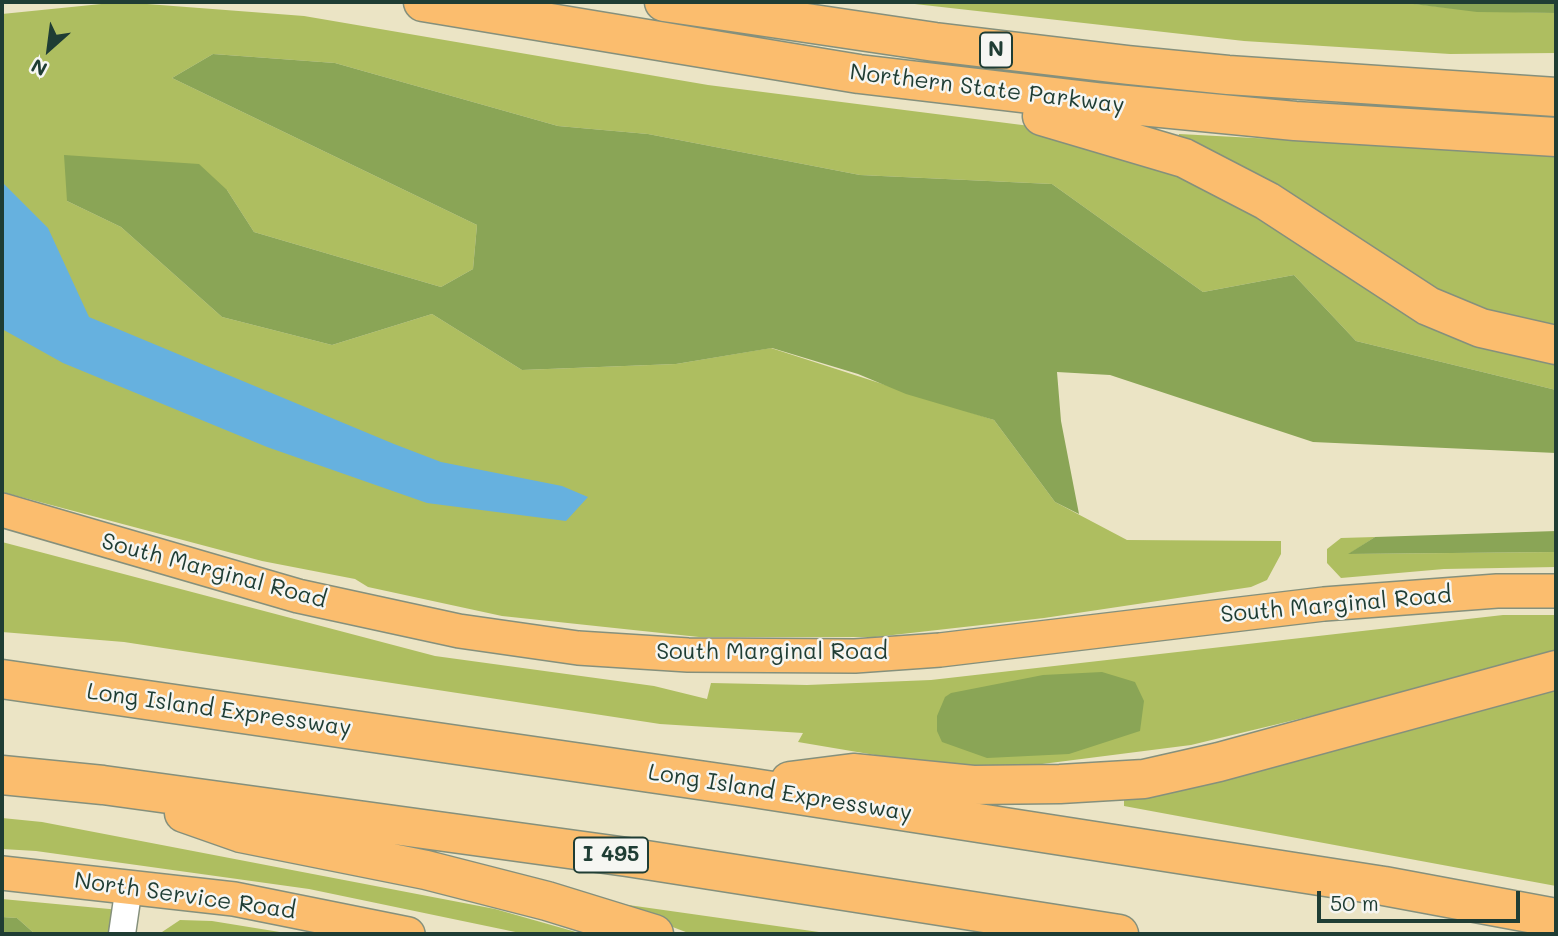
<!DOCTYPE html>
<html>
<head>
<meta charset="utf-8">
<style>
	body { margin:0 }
	#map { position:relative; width:1558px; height:936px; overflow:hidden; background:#ebe4c5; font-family:Mali,sans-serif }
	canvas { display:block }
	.frame { position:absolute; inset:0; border:4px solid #1f3d34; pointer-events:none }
	.north { position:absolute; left:14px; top:14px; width:70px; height:70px; -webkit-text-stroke:5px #f6f6f2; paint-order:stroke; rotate:208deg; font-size:19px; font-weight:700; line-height:28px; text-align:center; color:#1f3d34 }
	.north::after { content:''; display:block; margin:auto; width:24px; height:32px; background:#1f3d34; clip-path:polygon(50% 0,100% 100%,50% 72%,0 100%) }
	.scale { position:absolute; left:1317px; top:891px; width:203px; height:32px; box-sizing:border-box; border:4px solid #1f3d34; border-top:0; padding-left:9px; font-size:21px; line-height:24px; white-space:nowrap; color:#1f3d34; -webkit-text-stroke:5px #f6f6f2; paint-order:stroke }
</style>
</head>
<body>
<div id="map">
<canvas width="1558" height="936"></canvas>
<div class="frame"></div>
<div class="north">N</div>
<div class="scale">50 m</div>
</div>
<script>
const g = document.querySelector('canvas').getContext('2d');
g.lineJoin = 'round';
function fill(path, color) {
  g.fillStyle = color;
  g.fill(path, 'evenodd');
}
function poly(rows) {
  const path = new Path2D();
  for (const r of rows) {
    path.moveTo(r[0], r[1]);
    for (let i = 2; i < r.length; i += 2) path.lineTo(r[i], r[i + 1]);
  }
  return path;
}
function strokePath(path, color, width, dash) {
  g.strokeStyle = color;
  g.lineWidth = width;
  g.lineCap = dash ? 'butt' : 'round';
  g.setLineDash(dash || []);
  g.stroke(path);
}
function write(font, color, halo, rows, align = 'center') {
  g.font = font + ' Mali,sans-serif';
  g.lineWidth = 5;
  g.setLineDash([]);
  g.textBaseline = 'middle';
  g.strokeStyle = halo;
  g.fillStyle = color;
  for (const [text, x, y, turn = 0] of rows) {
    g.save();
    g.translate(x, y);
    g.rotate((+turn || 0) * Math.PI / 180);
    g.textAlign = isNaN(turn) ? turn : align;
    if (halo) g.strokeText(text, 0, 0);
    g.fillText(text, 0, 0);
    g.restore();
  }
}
fill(poly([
	[121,2,304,16,708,85,1077,132,1182,167,1556,354,1556,390,1356,341,1294,275,1203,292,1052,184,860,175,648,134,558,126,335,63,213,54,172,78,477,225,473,269,441,287,254,232,227,190,67,201,121,227,222,317,332,345,432,314,522,370,676,364,771,348,994,420,1055,502,1127,540,1281,541,1281,554,1267,580,1251,587,1044,618,875,637,699,637,502,616,368,587,355,579,262,561,2,492,2,14],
	[897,2,1397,2,1477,11,1556,13,1556,53,1450,54,1244,41],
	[1179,134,1556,154,1556,336,1475,316,1177,143],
	[1375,537,1349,554,1556,552,1556,567,1444,569,1341,578,1327,563,1327,549,1341,538],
	[2,542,435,656,654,686,707,699,711,683,807,685,931,680,1503,615,1556,615,1556,657,1191,745,1003,769,881,756,798,742,803,733,660,724,124,642,2,632],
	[1556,689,1556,886,1124,806,1124,799,1415,729],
	[2,818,42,822,495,909,583,934,525,934,309,889,36,851,2,849],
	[2,899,131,911,106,934,35,934,17,918,2,917],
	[607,902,833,934,691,934],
	[180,920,212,921,292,934,159,934]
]), '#aebe60');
fill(poly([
	[1397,2,1556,2,1556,13,1477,12],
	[213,54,335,63,558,126,648,134,860,175,1052,184,1203,292,1294,275,1356,341,1556,390,1556,453,1313,442,1110,375,1057,372,1061,421,1079,514,1055,502,994,420,906,394,858,374,772,348,676,364,522,370,432,314,332,345,222,317,121,227,67,201,64,155,199,164,227,190,254,232,441,287,473,269,477,225,172,78],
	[1556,531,1556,552,1348,554,1375,537],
	[1102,672,1135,682,1144,701,1140,731,1069,754,987,758,942,742,937,731,937,716,945,697,951,693,1043,675],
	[2,917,17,918,35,934,2,934]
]), '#8aa556');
fill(poly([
	[2,182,48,228,89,317,394,444,441,462,562,486,588,497,566,521,427,503,267,447,63,363,2,329]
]), '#66b1df');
const minor = poly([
	[122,934,129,886]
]);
const major = poly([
	[2,510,298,596,459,631,578,648,688,655,855,656,940,650,1324,604,1497,591,1556,591],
	[2,873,234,899,408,934]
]);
const highway = poly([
	[423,2,859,74,1097,102,1295,121,1556,137],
	[664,2,935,42,1128,65,1228,75,1556,97],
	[1042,116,1184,158,1267,201,1428,306,1481,328,1556,345],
	[2,679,747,787,1384,886,1556,918],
	[2,775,103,785,627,857,1119,934],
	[790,781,853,773,973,785,1060,784,1144,779,1219,762,1556,670],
	[184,813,241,833,426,870,547,901,654,934]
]);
strokePath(minor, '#85907c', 29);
strokePath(major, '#85907c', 36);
strokePath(highway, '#85907c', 41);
strokePath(minor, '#fff', 26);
strokePath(major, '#fbbd6e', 33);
strokePath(highway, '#fbbd6e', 38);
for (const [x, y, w] of [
	[996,50,32],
	[611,855,74]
]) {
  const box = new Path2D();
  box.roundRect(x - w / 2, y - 17.5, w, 35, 5);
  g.fillStyle = '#f6f6f2';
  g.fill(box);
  strokePath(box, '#1f3d34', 2);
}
write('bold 21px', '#1f3d34', null, [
	["N",996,50],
	["I 495",611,855]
]);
write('23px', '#1f3d34', '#f6f6f2', [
	["Northern State Parkway",987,89,7],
	["South Marginal Road",214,571,15],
	["South Marginal Road",1336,605,-5],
	["South Marginal Road",772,652],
	["Long Island Expressway",219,710,8],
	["Long Island Expressway",780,793,9],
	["North Service Road",185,896,8]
]);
</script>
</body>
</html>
